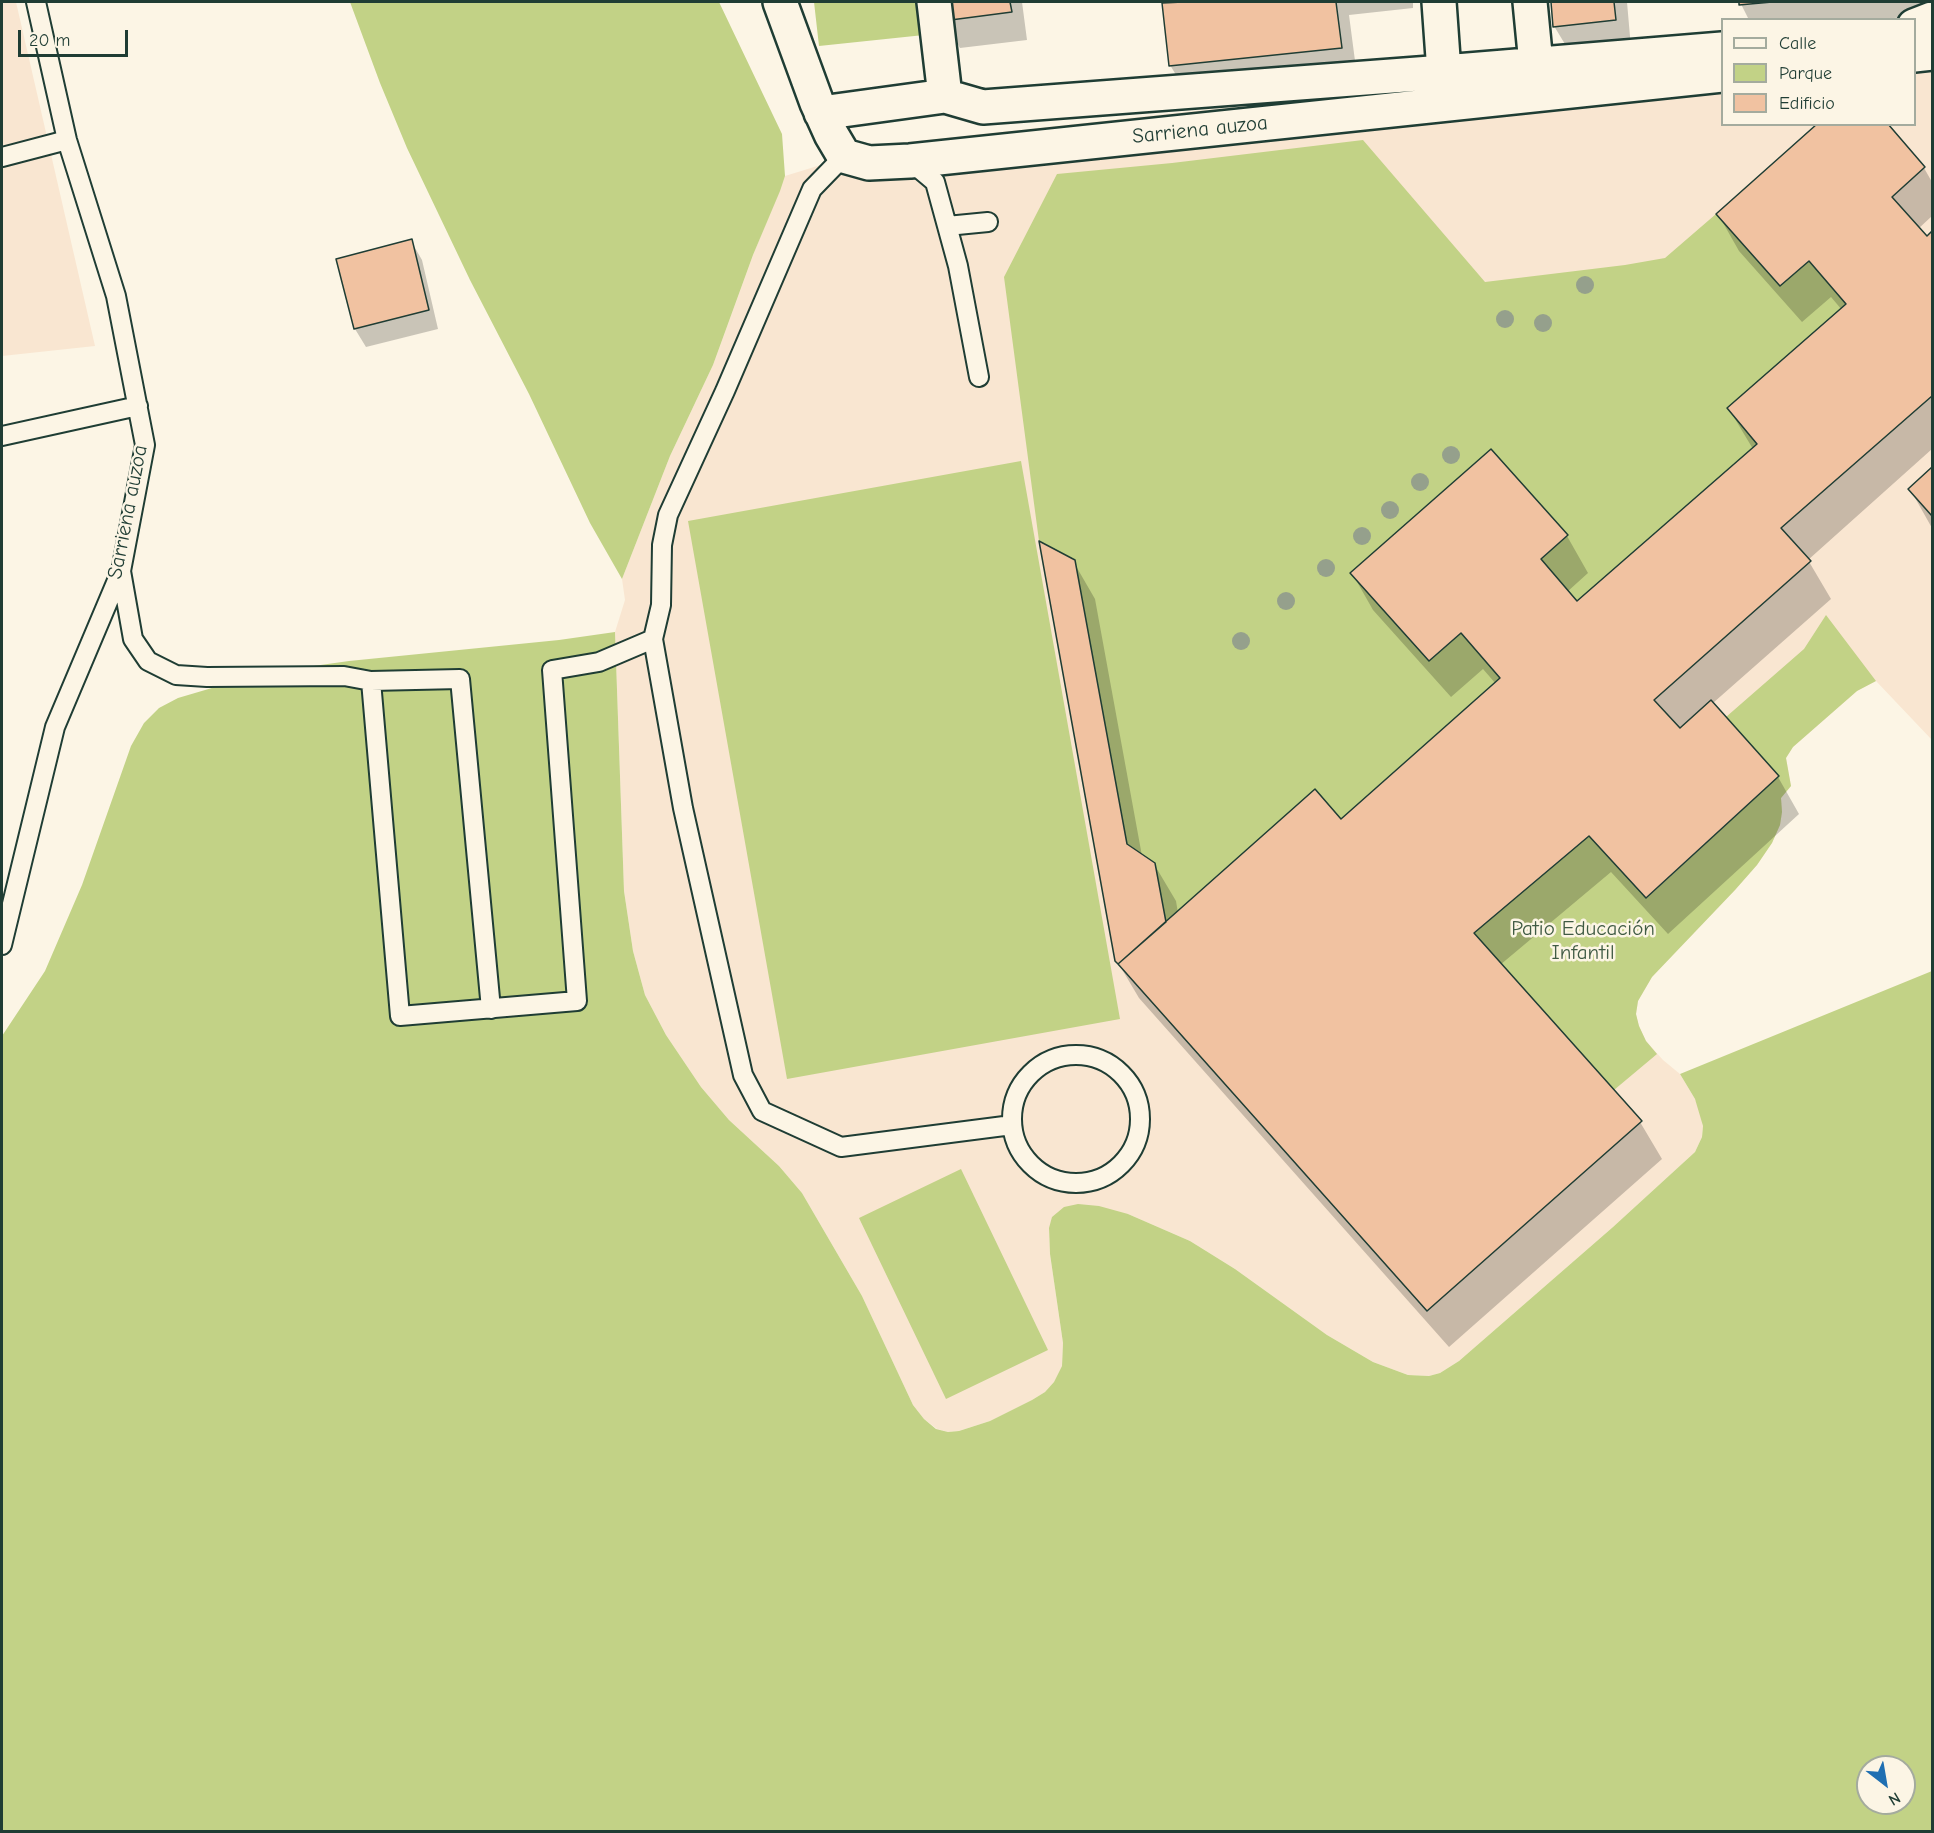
<!DOCTYPE html>
<html>
<head>
<meta charset="utf-8">
<style>
	body { margin:0 }
	#map { position:relative; width:1934px; height:1833px; overflow:hidden; background:#fcf5e5; font-family:"Comic Neue",sans-serif }
	canvas { display:block }
	.frame { position:absolute; inset:0; border:3px solid #1f3d34; pointer-events:none }
	.legend { position:absolute; left:1721px; top:18px; width:195px; height:108px; box-sizing:border-box; background:#fcf5e5; border:2px solid #a4ab9e; margin:0; padding:8px 10px; list-style:none; font-size:18px; color:#1f3d34 }
	.legend li { display:flex; align-items:center; gap:12px; height:30px }
	.legend b { width:30px; border:2px solid #a4ab9e }
	.north { position:absolute; left:1856px; top:1755px; width:60px; height:60px; box-sizing:border-box; background:#fcf5e5; border:2px solid #a4ab9e; border-radius:50%; rotate:149deg; font-size:16px; font-weight:700; line-height:24px; text-align:center; color:#1f3d34 }
	.north::after { content:''; display:block; margin:auto; width:21px; height:27px; background:#1f6fb2; clip-path:polygon(50% 0,100% 100%,50% 72%,0 100%) }
	.scale { position:absolute; left:18px; top:30px; width:110px; height:27px; box-sizing:border-box; border:3px solid #1f3d34; border-top:0; padding-left:8px; font-size:18px; line-height:21px; white-space:nowrap; color:#1f3d34; -webkit-text-stroke:4px #fcf5e5; paint-order:stroke }
</style>
</head>
<body>
<div id="map">
<canvas width="1934" height="1833"></canvas>
<div class="frame"></div>
<ul class="legend">
<li><b style="height:8px;background:#fcf5e5"></b>Calle</li>
<li><b style="height:16px;background:#c2d286"></b>Parque</li>
<li><b style="height:16px;background:#f1c2a1"></b>Edificio</li>
</ul>
<div class="north">N</div>
<div class="scale">20 m</div>
</div>
<script>
const g = document.querySelector('canvas').getContext('2d');
g.lineJoin = 'round';
function fill(path, color) {
  g.fillStyle = color;
  g.fill(path, 'evenodd');
}
function poly(rows) {
  const path = new Path2D();
  for (const r of rows) {
    if (r.length === 3) {
      path.moveTo(r[0] + r[2], r[1]);
      path.arc(r[0], r[1], r[2], 0, 2 * Math.PI);
      continue;
    }
    path.moveTo(r[0], r[1]);
    for (let i = 2; i < r.length; i += 2) path.lineTo(r[i], r[i + 1]);
  }
  return path;
}
function strokePath(path, color, width, dash) {
  g.strokeStyle = color;
  g.lineWidth = width;
  g.lineCap = dash ? 'butt' : 'round';
  g.setLineDash(dash || []);
  g.stroke(path);
}
function write(font, color, halo, rows, align = 'center') {
  g.font = font + ' "Comic Neue",sans-serif';
  g.lineWidth = 5;
  g.setLineDash([]);
  g.textBaseline = 'middle';
  g.strokeStyle = halo;
  g.fillStyle = color;
  for (const [text, x, y, turn = 0] of rows) {
    g.save();
    g.translate(x, y);
    g.rotate((+turn || 0) * Math.PI / 180);
    g.textAlign = isNaN(turn) ? turn : align;
    if (halo) g.strokeText(text, 0, 0);
    g.fillText(text, 0, 0);
    g.restore();
  }
}
fill(poly([
	[2,2,16,2,95,346,2,356],
	[1932,32,1932,740,1876,681,1857,691,1793,747,1786,758,1791,786,1781,798,1782,812,1780,825,1772,843,1757,865,1735,890,1652,977,1638,1001,1636,1014,1639,1026,1646,1041,1663,1060,1680,1074,1695,1099,1700,1111,1703,1126,1702,1137,1695,1152,1613,1227,1459,1361,1440,1373,1429,1376,1408,1375,1373,1362,1327,1335,1235,1269,1190,1241,1128,1214,1049,1228,1050,1254,1063,1343,1062,1366,1054,1382,1045,1392,1032,1400,990,1421,959,1431,948,1432,937,1429,924,1419,913,1405,862,1296,802,1193,779,1166,729,1120,701,1087,666,1035,645,995,633,951,624,891,615,632,625,600,622,579,670,456,713,365,753,255,785,176,889,144,1722,54,1722,124,1914,124,1915,34]
]), '#f9e6d1');
fill(poly([
	[350,2,719,2,782,134,785,176,780,191,753,255,713,365,670,456,622,579,590,523,529,394,470,280,407,148,380,83],
	[814,2,920,2,924,35,819,46],
	[1363,140,1485,282,1625,265,1665,258,1716,214,1780,286,1809,261,1846,304,1805,340,1735,417,1757,444,1577,601,1541,559,1568,535,1491,449,1351,573,1429,661,1461,633,1500,678,1341,819,1166,922,1155,863,1127,844,1075,560,1039,541,1004,277,1057,174,1172,163],
	[1021,461,1120,1019,787,1079,688,521],
	[1826,615,1876,681,1857,691,1793,747,1786,758,1791,786,1781,798,1782,812,1780,825,1772,843,1757,865,1735,890,1652,977,1638,1001,1636,1014,1639,1026,1646,1041,1657,1054,1614,1090,1474,933,1589,836,1647,898,1779,776,1726,717,1804,649],
	[615,632,624,891,633,951,645,995,666,1035,701,1087,729,1120,779,1166,802,1193,862,1296,913,1405,924,1419,936,1429,948,1432,959,1431,990,1421,1032,1400,1045,1392,1054,1382,1062,1366,1063,1343,1050,1254,1049,1228,1052,1217,1064,1207,1078,1204,1099,1206,1128,1214,1190,1241,1235,1269,1327,1335,1373,1362,1408,1375,1429,1376,1440,1373,1459,1361,1613,1227,1695,1152,1702,1137,1703,1126,1695,1099,1680,1074,1932,971,1932,1831,2,1832,2,1036,45,971,82,885,131,746,144,723,159,708,178,698,239,680,285,670,349,661,559,640],
	[1868,1767,1904,1767,1904,1803,1868,1803],
	[961,1169,1048,1350,946,1399,859,1218]
]), '#c2d286');
fill(poly([
	[942,2,1022,2,1027,40,960,48,944,20],
	[1199,2,1413,2,1413,8,1349,15,1357,76,1187,93,1170,65,1164,5],
	[1552,2,1627,2,1631,48,1571,54,1554,26],
	[1740,2,1926,2,1927,14,1878,20,1749,20],
	[1924,168,1932,182,1932,216,1918,229,1927,238,1932,233,1932,449,1808,560,1831,599,1713,703,1778,777,1799,814,1668,934,1611,872,1500,965,1640,1122,1662,1159,1449,1347,1139,998,1117,961,1073,561,1095,599,1142,856,1154,864,1176,901,1178,913,1341,822,1496,684,1483,669,1451,697,1373,610,1352,573,1567,536,1588,573,1567,592,1576,603,1753,449,1729,409,1842,310,1831,297,1802,322,1739,251,1718,214],
	[411,241,422,260,438,329,366,347,355,329,337,260],
	[1932,469,1932,528,1910,489]
]), '#0003');
const building = poly([
	[941,2,1010,2,1012,12,943,21,941,2],
	[1183,2,1336,2,1342,48,1169,66,1162,3,1183,2],
	[1551,2,1614,2,1616,20,1553,27,1551,2],
	[1739,2,1772,2,1739,5,1739,2],
	[1817,124,1888,124,1925,167,1892,197,1927,236,1932,231,1932,396,1781,528,1811,561,1654,700,1680,728,1711,700,1779,776,1646,898,1589,836,1474,933,1642,1121,1427,1311,1118,964,1315,789,1341,819,1500,678,1461,633,1429,661,1350,573,1491,449,1568,535,1541,559,1577,601,1757,444,1727,408,1846,304,1809,261,1780,286,1716,214,1817,124],
	[412,239,429,310,354,329,336,259,412,239],
	[1932,467,1932,516,1908,489,1932,467],
	[1039,541,1075,560,1127,844,1155,863,1166,922,1118,964,1115,961,1039,541]
]);
fill(building, '#f1c2a1');
strokePath(building, '#1f3d34', 1.5);
const lane = poly([
	[844,156,812,189,725,391,668,515,662,545,661,605,653,639,683,808,743,1075,762,1111,841,1147,1012,1125],
	[2,157,67,140],
	[910,161,935,182,958,266,979,377],
	[947,226,988,222],
	[2,436,138,406],
	[121,571,133,639,148,661,176,675,207,677,344,676,371,681,400,1016,577,1001,552,670,599,662,653,639],
	[371,681,460,679,491,1009],
	[2,945,55,727,121,571,145,445,116,296,67,140,36,2],
	[1076,1119,64]
]);
const street = poly([
	[780,2,817,103,831,134,844,156,869,163,910,161,1722,75],
	[934,2,945,96],
	[1439,2,1444,72,1722,49],
	[1530,2,1536,64],
	[1914,26,1932,19],
	[1914,55,1932,53],
	[821,113,945,96,983,107,1444,72]
]);
strokePath(lane, '#1f3d34', 22);
strokePath(street, '#1f3d34', 38);
strokePath(lane, '#fcf5e5', 18);
strokePath(street, '#fcf5e5', 33);
g.fillStyle = '#95a08c';
for (const [x, y] of [
	[1585,285],
	[1505,319],
	[1543,323],
	[1451,455],
	[1420,482],
	[1390,510],
	[1362,536],
	[1326,568],
	[1286,601],
	[1241,641]
]) {
  g.beginPath();
  g.arc(x, y, 9, 0, 2 * Math.PI);
  g.fill();
}
write('21px', '#1f3d34', '#fcf5e5', [
	["Sarriena auzoa",1200,130,-6],
	["Sarriena auzoa",128,512,-79]
]);
write('21px', '#405b44', '#fcf5e5', [
	["Patio Educación",1583,929],
	["Infantil",1583,953]
]);
</script>
</body>
</html>
